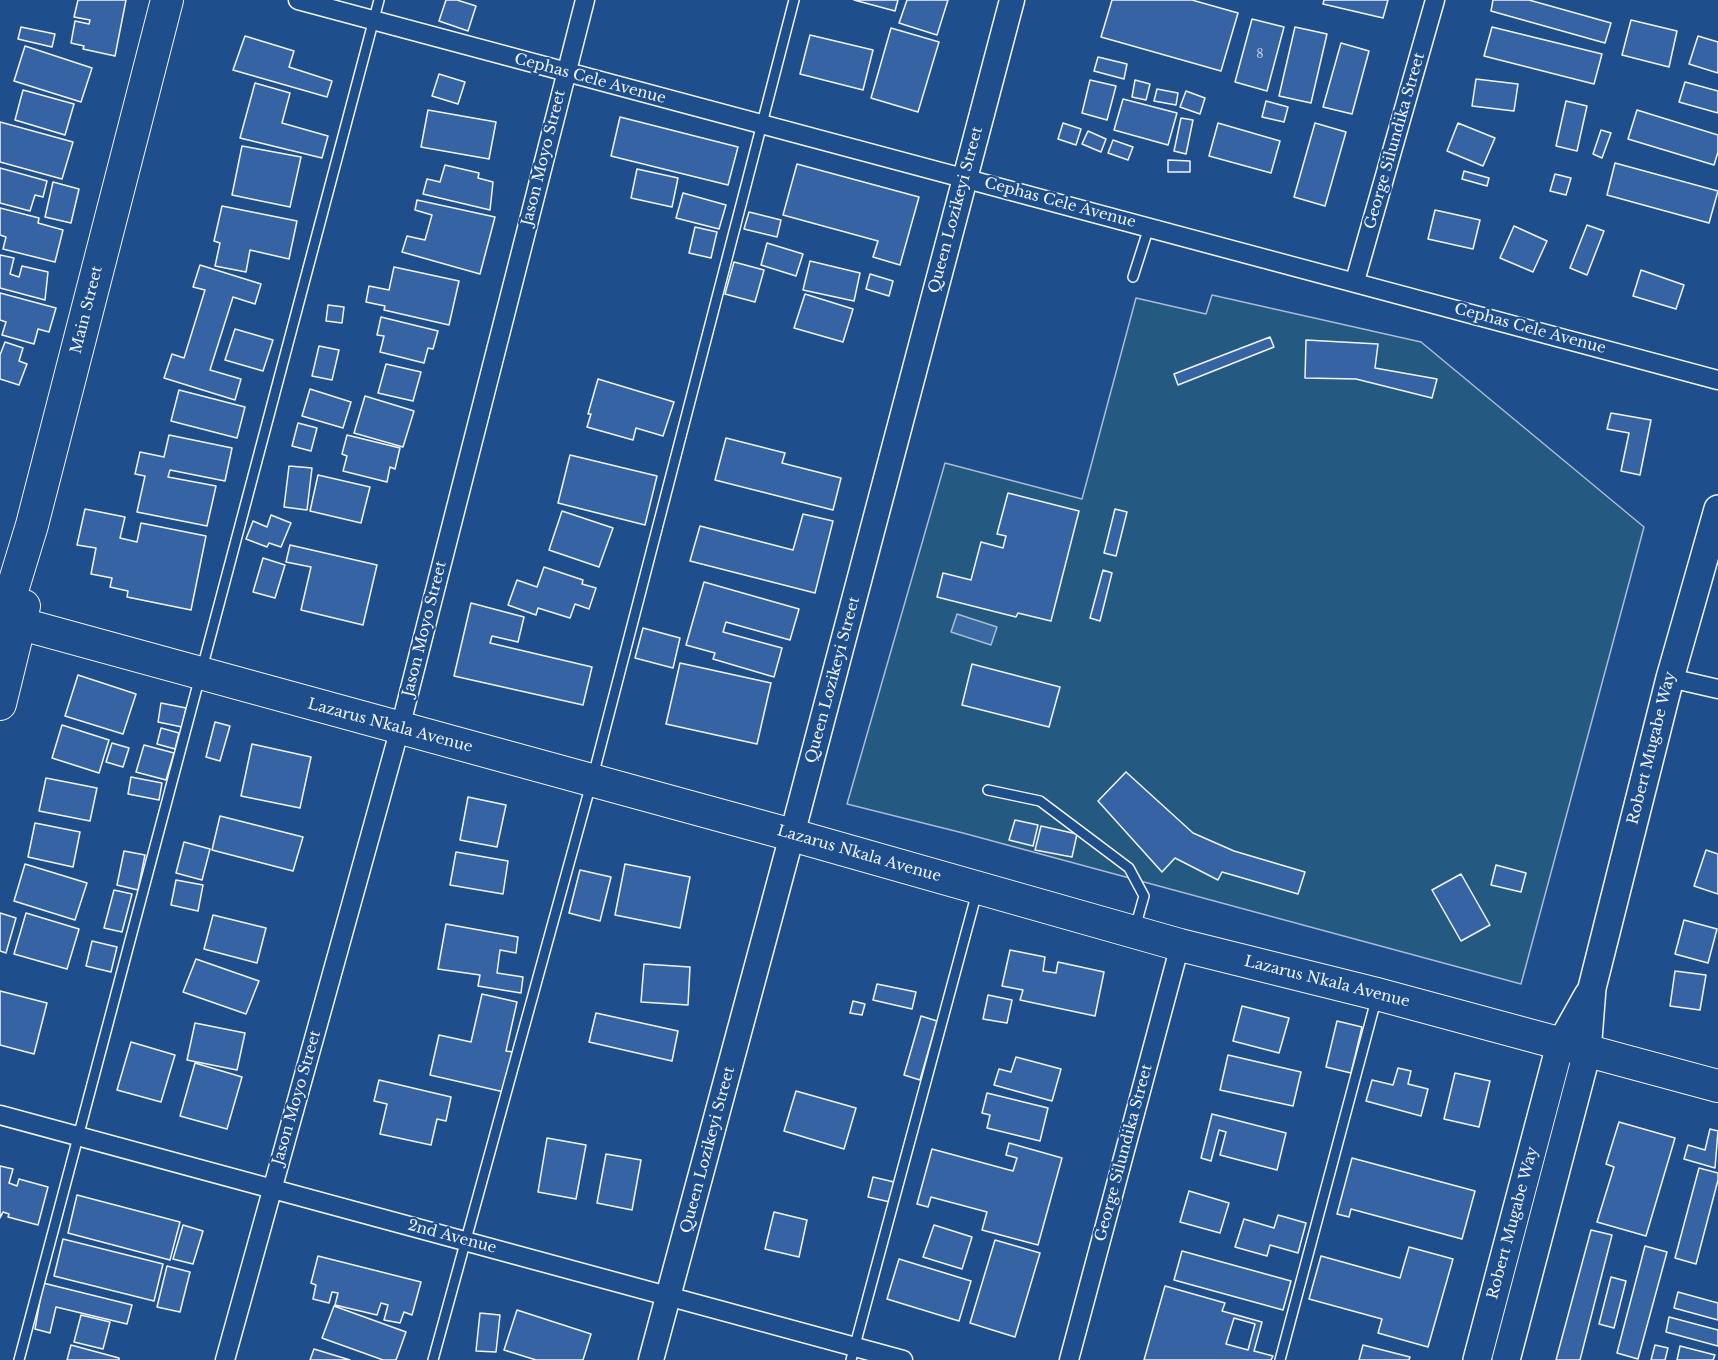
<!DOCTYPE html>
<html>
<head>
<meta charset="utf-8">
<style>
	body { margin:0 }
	canvas { display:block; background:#1f4e8c }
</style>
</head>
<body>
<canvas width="1718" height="1360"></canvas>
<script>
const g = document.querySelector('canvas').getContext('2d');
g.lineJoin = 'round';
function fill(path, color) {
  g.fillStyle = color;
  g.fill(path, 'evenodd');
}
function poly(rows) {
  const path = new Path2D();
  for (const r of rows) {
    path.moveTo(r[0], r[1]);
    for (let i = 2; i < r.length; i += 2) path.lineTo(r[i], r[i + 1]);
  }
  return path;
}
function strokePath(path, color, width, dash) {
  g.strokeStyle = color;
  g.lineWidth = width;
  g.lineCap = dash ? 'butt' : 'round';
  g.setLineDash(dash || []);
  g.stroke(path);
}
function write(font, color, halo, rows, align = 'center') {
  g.font = font + ' "Libre Baskerville",serif';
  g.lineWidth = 4.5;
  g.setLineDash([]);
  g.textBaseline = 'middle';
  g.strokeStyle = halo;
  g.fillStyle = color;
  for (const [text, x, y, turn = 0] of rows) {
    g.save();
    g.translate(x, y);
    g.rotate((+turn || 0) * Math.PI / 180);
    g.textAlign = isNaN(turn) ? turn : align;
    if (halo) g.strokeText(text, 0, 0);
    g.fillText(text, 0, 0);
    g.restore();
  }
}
const green = poly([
	[1212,295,1421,342,1644,527,1521,984,963,833,847,804,945,463,1082,499,1136,298,1206,314,1212,295]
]);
fill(green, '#245a82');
strokePath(green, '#a8bbd7', 1.5);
const water = poly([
	[957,614,997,627,991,645,951,632,957,614]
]);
fill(water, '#3b69a3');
strokePath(water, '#a8bbd7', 1.5);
const building = poly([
	[78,0,126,0,115,56,83,49,84,46,71,43,75,21,89,24,90,20,74,17,78,0],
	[446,0,457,0,476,6,468,31,439,21,446,0],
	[854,0,898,0,895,11,854,0],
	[907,0,948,0,937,35,899,23,907,0],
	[1112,0,1192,0,1238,13,1221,71,1101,37,1112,0],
	[1324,0,1388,0,1383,18,1323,4,1324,0],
	[1493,0,1529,0,1611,23,1605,43,1491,11,1493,0],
	[1252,19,1284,27,1267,91,1235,82,1252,19],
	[1631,20,1677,31,1669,67,1622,55,1631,20],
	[21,27,55,34,52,47,18,39,21,27],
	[1295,27,1327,34,1311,103,1279,96,1295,27],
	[1492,27,1602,54,1594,84,1484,56,1492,27],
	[891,28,939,42,918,112,871,98,891,28],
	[810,35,873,50,863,90,800,74,810,35],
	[245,36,294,51,289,67,332,81,327,97,233,70,245,36],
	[1698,36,1718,42,1718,73,1689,64,1698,36],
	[1341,43,1369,51,1352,114,1323,107,1341,43],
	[25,46,92,68,81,102,14,81,25,46],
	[1098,57,1127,64,1124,79,1094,71,1098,57],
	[439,74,465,82,458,104,432,96,439,74],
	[1476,79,1518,84,1514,111,1472,106,1476,79],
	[1090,80,1116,86,1107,120,1082,113,1090,80],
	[1135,80,1150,84,1146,100,1132,97,1135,80],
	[1685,82,1718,91,1718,113,1679,102,1685,82],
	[255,83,290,93,282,123,328,136,322,158,240,138,255,83],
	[1157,89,1178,93,1176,105,1154,101,1157,89],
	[23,90,74,104,65,135,15,120,23,90],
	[1186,91,1205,98,1200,114,1180,107,1186,91],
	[1123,99,1177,113,1168,145,1114,130,1123,99],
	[1266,101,1288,107,1284,122,1262,117,1266,101],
	[1566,101,1587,106,1577,151,1556,146,1566,101],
	[428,110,496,122,489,159,421,147,428,110],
	[1637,110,1718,135,1718,152,1714,165,1628,139,1637,110],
	[620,117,738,147,728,185,611,156,620,117],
	[1181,118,1193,120,1186,154,1174,151,1181,118],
	[0,122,73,142,62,179,0,162,0,122],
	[1063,123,1081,129,1076,145,1058,139,1063,123],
	[1218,123,1280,141,1271,173,1209,156,1218,123],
	[1315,123,1346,132,1325,206,1294,197,1315,123],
	[1458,123,1495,138,1483,166,1447,151,1458,123],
	[1601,130,1611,133,1602,158,1593,154,1601,130],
	[1088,131,1106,139,1101,152,1082,144,1088,131],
	[1113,140,1133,147,1128,160,1108,153,1113,140],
	[242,146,301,157,290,207,232,195,242,146],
	[1168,160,1190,161,1190,172,1168,172,1168,160],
	[1615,163,1718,191,1709,223,1607,195,1615,163],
	[797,164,919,197,900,265,873,257,878,241,783,215,797,164],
	[445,165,479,173,478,178,493,182,490,210,423,194,427,179,440,182,445,165],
	[0,168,47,181,43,197,35,195,30,211,0,203,0,168],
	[637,169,678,178,672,207,631,198,637,169],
	[1464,171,1489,178,1487,186,1462,179,1464,171],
	[1555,174,1571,178,1566,195,1550,191,1555,174],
	[53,182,79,189,71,223,45,217,53,182],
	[683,193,726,205,719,229,676,218,683,193],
	[417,200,495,217,480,274,402,252,407,236,425,240,432,215,415,210,417,200],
	[222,206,297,221,289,259,250,250,246,272,215,266,220,243,214,241,222,206],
	[0,208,39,218,38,223,63,230,55,262,3,249,6,237,0,235,0,208],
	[1435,210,1480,220,1473,249,1428,239,1435,210],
	[749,212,781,220,777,237,744,229,749,212],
	[1587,225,1604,231,1587,275,1570,268,1587,225],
	[1514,226,1547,241,1533,272,1500,258,1514,226],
	[695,227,717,232,711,258,689,253,695,227],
	[767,243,803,254,796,276,761,265,767,243],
	[0,255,14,258,10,274,19,277,22,266,48,272,45,300,0,288,0,255],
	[810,261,860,273,854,301,803,290,810,261],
	[734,262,764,270,755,302,725,294,734,262],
	[200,265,261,284,255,304,233,297,210,370,241,379,235,400,164,378,172,354,184,358,205,290,193,287,200,265],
	[394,267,459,281,449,325,384,310,385,306,366,302,369,286,389,290,394,267],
	[1641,270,1684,285,1676,309,1633,296,1641,270],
	[870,274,893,281,889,296,866,289,870,274],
	[0,293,56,308,49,332,38,329,34,344,2,335,6,322,0,320,0,293],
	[805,294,853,309,843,342,794,328,805,294],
	[328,305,344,307,342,323,326,321,328,305],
	[381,317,438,331,433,349,428,348,424,363,380,352,384,336,377,335,381,317],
	[235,329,273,340,263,371,225,360,235,329],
	[1270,337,1274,347,1178,385,1174,374,1270,337],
	[1306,340,1378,344,1375,368,1437,379,1432,398,1356,379,1305,378,1306,340],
	[5,342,23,348,19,361,27,364,19,385,0,379,0,355,5,342],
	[319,346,339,350,332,380,312,376,319,346],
	[386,364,421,372,413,401,378,393,386,364],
	[598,379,674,402,663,436,636,428,633,440,587,427,591,414,588,414,598,379],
	[310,389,351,402,343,428,302,416,310,389],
	[179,390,245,407,237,438,171,421,179,390],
	[365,396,414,411,403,447,354,433,365,396],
	[1611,413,1651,420,1640,475,1621,471,1629,433,1607,429,1611,413],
	[298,423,317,428,311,451,292,446,298,423],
	[169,435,232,448,225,481,170,470,168,477,216,486,207,526,137,512,145,476,135,474,140,452,164,457,169,435],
	[347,435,400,448,395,469,390,467,387,482,343,471,347,456,342,454,347,435],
	[726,438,785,453,782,463,841,478,833,510,715,480,726,438],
	[570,455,657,476,645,525,558,503,570,455],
	[289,466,312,468,307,510,284,507,289,466],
	[318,475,370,487,361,523,310,511,318,475],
	[1008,493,1079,511,1051,621,1018,613,1016,617,937,597,943,573,971,580,981,542,1003,548,1006,536,997,534,1008,493],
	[85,509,125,517,120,538,137,542,141,523,206,536,191,610,127,597,128,591,110,587,112,578,91,574,96,548,77,545,85,509],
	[1115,509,1127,512,1116,556,1104,553,1115,509],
	[562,511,613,528,599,567,549,550,562,511],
	[803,514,833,521,815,593,690,561,700,526,793,550,803,514],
	[271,515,291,523,281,547,269,543,267,547,246,539,253,521,267,527,271,515],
	[290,545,377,565,363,625,301,610,311,567,286,562,290,545],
	[263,558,285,565,275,598,253,592,263,558],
	[544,567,583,580,582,584,596,588,589,609,575,604,570,618,538,608,536,615,508,605,517,580,537,587,544,567],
	[1103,570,1112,573,1100,621,1090,618,1103,570],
	[704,582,799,609,790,640,726,622,723,632,782,648,774,677,713,659,715,653,686,645,704,582],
	[471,603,524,617,518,642,492,636,490,643,592,667,583,705,454,676,471,603],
	[643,628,680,638,673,668,635,658,643,628],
	[680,663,771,683,757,744,666,724,680,663],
	[972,664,1060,687,1049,727,962,705,972,664],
	[78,675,136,694,123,734,65,716,78,675],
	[161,703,186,708,182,727,158,722,161,703],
	[215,722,230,726,220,761,206,757,215,722],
	[62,725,109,740,99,773,52,758,62,725],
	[161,728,179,733,175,749,157,744,161,728],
	[112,743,129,748,123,767,106,762,112,743],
	[252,744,311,757,300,808,241,796,252,744],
	[144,745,174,753,166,780,136,772,144,745],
	[1126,772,1193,833,1234,851,1305,872,1298,894,1222,872,1218,880,1175,858,1162,872,1098,801,1126,772],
	[131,777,162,783,159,800,128,794,131,777],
	[46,778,97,788,90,821,39,811,46,778],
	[468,797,506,805,497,847,460,840,468,797],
	[220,816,303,837,293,871,212,850,220,816],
	[1015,820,1038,825,1033,846,1009,840,1015,820],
	[35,823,80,832,73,867,28,857,35,823],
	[1041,826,1077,834,1072,857,1035,850,1041,826],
	[184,842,210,849,202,880,176,873,184,842],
	[1706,850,1718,854,1718,894,1694,886,1706,850],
	[124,851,145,855,138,890,117,885,124,851],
	[456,852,508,861,503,894,450,885,456,852],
	[25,864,87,883,75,920,14,901,25,864],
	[625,864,690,877,680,928,615,915,625,864],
	[1496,865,1526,873,1521,892,1491,885,1496,865],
	[580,870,611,877,600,921,569,913,580,870],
	[1461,874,1490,925,1461,941,1432,890,1461,874],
	[176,880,203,885,198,911,171,905,176,880],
	[114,890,132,894,122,932,104,928,114,890],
	[0,913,16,918,6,953,0,951,0,913],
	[26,913,79,929,67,969,14,954,26,913],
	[213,915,266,928,257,963,204,949,213,915],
	[1684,920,1717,929,1708,963,1675,954,1684,920],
	[446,924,518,937,516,953,500,950,497,973,523,977,521,993,478,986,480,975,438,969,446,924],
	[92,941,117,947,111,972,86,966,92,941],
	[1010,950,1045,957,1043,971,1056,973,1058,962,1104,972,1095,1016,1020,1000,1023,990,1002,986,1010,950],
	[196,959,259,981,246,1014,183,992,196,959],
	[644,964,690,967,688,1005,641,1002,644,964],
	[1675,971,1706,975,1700,1010,1670,1006,1675,971],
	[877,984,916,992,912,1009,873,1000,877,984],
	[0,991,47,1003,34,1054,0,1045,0,991],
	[482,994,517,1002,506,1051,513,1052,504,1092,430,1075,439,1035,471,1042,482,994],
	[988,995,1012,1000,1007,1023,983,1019,988,995],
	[853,1001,865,1004,862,1015,850,1013,853,1001],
	[1242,1006,1289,1018,1279,1053,1233,1041,1242,1006],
	[596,1013,678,1031,672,1061,589,1042,596,1013],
	[921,1016,937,1021,920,1080,904,1075,921,1016],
	[1337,1021,1362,1027,1351,1073,1326,1067,1337,1021],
	[195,1023,245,1033,237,1070,187,1060,195,1023],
	[131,1042,175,1055,161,1102,117,1090,131,1042],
	[1228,1055,1301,1072,1293,1106,1220,1090,1228,1055],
	[1016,1057,1061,1069,1052,1101,994,1085,999,1069,1011,1072,1016,1057],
	[195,1063,242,1077,227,1129,180,1116,195,1063],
	[1398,1068,1411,1071,1408,1084,1428,1089,1421,1116,1366,1101,1372,1080,1393,1085,1398,1068],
	[1455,1073,1490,1081,1479,1127,1444,1119,1455,1073],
	[379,1080,451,1097,446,1121,437,1119,431,1145,380,1134,387,1104,374,1101,379,1080],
	[796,1091,856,1108,844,1149,784,1131,796,1091],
	[987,1093,1048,1108,1040,1141,987,1128,990,1115,982,1113,987,1093],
	[1212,1114,1286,1133,1277,1170,1220,1155,1226,1132,1219,1130,1211,1161,1201,1158,1212,1114],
	[1619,1122,1675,1138,1646,1236,1597,1222,1614,1167,1606,1164,1619,1122],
	[1710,1129,1718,1131,1715,1168,1684,1159,1688,1145,1705,1150,1710,1129],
	[547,1138,586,1145,576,1199,538,1192,547,1138],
	[1009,1143,1062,1158,1038,1245,982,1230,987,1212,931,1197,928,1207,917,1204,932,1149,1013,1171,1017,1158,1006,1155,1009,1143],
	[606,1154,641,1160,632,1210,597,1203,606,1154],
	[1352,1158,1475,1191,1462,1239,1351,1209,1349,1217,1337,1214,1352,1158],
	[0,1166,13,1169,9,1183,17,1186,19,1179,48,1187,38,1225,8,1217,9,1214,3,1212,0,1218,0,1166],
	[1699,1168,1718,1173,1718,1180,1696,1264,1675,1258,1699,1168],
	[873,1177,894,1182,890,1202,868,1197,873,1177],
	[1189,1191,1229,1203,1220,1233,1180,1222,1189,1191],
	[77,1195,180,1222,170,1260,68,1233,77,1195],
	[774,1212,807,1220,799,1257,765,1249,774,1212],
	[1278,1215,1306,1223,1298,1253,1270,1245,1267,1256,1235,1247,1244,1219,1274,1228,1278,1215],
	[183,1225,203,1231,193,1264,173,1259,183,1225],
	[934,1225,972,1237,962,1269,923,1257,934,1225],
	[1591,1230,1612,1235,1580,1360,1556,1360,1591,1230],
	[63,1239,163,1264,154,1301,54,1276,63,1239],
	[995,1240,1040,1253,1015,1337,970,1323,995,1240],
	[1645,1246,1667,1252,1638,1359,1617,1353,1645,1246],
	[1409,1247,1453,1259,1428,1347,1378,1333,1382,1319,1309,1299,1321,1256,1400,1278,1409,1247],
	[1182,1251,1291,1281,1283,1310,1174,1280,1182,1251],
	[318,1256,421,1282,412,1315,404,1312,400,1323,384,1320,388,1305,381,1303,377,1315,335,1305,338,1293,332,1292,329,1303,313,1299,316,1285,311,1283,318,1256],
	[899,1259,971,1281,959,1321,887,1299,899,1259],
	[167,1266,190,1272,180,1312,157,1307,167,1266],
	[1611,1277,1626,1281,1614,1328,1599,1324,1611,1277],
	[43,1283,132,1305,127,1324,56,1307,50,1333,35,1329,43,1283],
	[1165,1286,1225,1303,1222,1311,1262,1322,1254,1351,1273,1356,1271,1360,1144,1360,1165,1286],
	[1234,1318,1255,1324,1248,1350,1226,1344,1234,1318],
	[1678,1292,1718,1303,1718,1320,1674,1308,1678,1292],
	[334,1306,406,1332,396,1360,383,1360,322,1338,334,1306],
	[517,1310,591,1334,583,1360,536,1360,504,1350,517,1310],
	[480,1313,500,1315,496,1352,476,1351,480,1313],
	[81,1315,110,1322,103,1349,74,1342,81,1315],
	[1669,1317,1718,1330,1718,1346,1666,1332,1669,1317],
	[71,1345,119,1358,119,1360,67,1360,71,1345],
	[1363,1345,1410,1357,1409,1360,1359,1360,1363,1345],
	[1655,1345,1668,1348,1665,1360,1651,1360,1655,1345],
	[1680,1346,1715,1355,1713,1360,1677,1360,1680,1346],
	[314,1349,350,1360,310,1360,314,1349]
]);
fill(building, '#3563a3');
strokePath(building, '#f2f6ff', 1.5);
const service = poly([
	[1133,277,1149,227],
	[988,790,1040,801,1129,868,1144,896,1135,928],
	[19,1360,379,0],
	[433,1360,592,780,794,0],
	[851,1360,977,892],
	[1280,1360,1376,1000]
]);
const minor = poly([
	[298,0,1718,380],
	[1355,281,1435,0],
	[1670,678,1718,689],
	[0,1115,903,1360],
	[225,1360,400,728,585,0],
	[1069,1360,1180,945]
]);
const tertiary = poly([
	[651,1360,792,835,1012,0]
]);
const secondary = poly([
	[1477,1360,1560,1045,1588,995],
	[1506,1360,1587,1052,1592,988,1670,678,1718,509]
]);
const trunk = poly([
	[3,619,792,835,1180,945,1377,994,1718,1086],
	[0,630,32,525,167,0],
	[0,704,24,606]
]);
strokePath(service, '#f2f6ff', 12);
strokePath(minor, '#f2f6ff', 21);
strokePath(tertiary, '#f2f6ff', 27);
strokePath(secondary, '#f2f6ff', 30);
strokePath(trunk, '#f2f6ff', 34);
strokePath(service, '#1f4e8c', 9);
strokePath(minor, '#1f4e8c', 18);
strokePath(tertiary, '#1f4e8c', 24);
strokePath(secondary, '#1f4e8c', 27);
strokePath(trunk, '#1f4e8c', 32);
write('12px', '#c3d1e8', null, [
	["8",1260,55]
]);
write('15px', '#f2f6ff', '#1f4e8c', [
	["Cephas Cele Avenue",590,79,15],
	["George Silundika Street",1395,141,-74],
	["Jason Moyo Street",544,158,-76],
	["Cephas Cele Avenue",1060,203,15],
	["Queen Lozikeyi Street",956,210,-75],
	["Main Street",87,310,-76],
	["Cephas Cele Avenue",1530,329,15],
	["Jason Moyo Street",425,629,-76],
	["Queen Lozikeyi Street",833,680,-75],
	["Lazarus Nkala Avenue",390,726,15],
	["Robert Mugabe Way",1652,748,-76],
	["Lazarus Nkala Avenue",859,854,16],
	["Lazarus Nkala Avenue",1327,982,14],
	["Jason Moyo Street",297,1098,-74],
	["Queen Lozikeyi Street",708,1150,-75],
	["George Silundika Street",1124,1153,-75],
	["Robert Mugabe Way",1513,1223,-75],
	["2nd Avenue",452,1237,15]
]);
</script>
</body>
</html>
